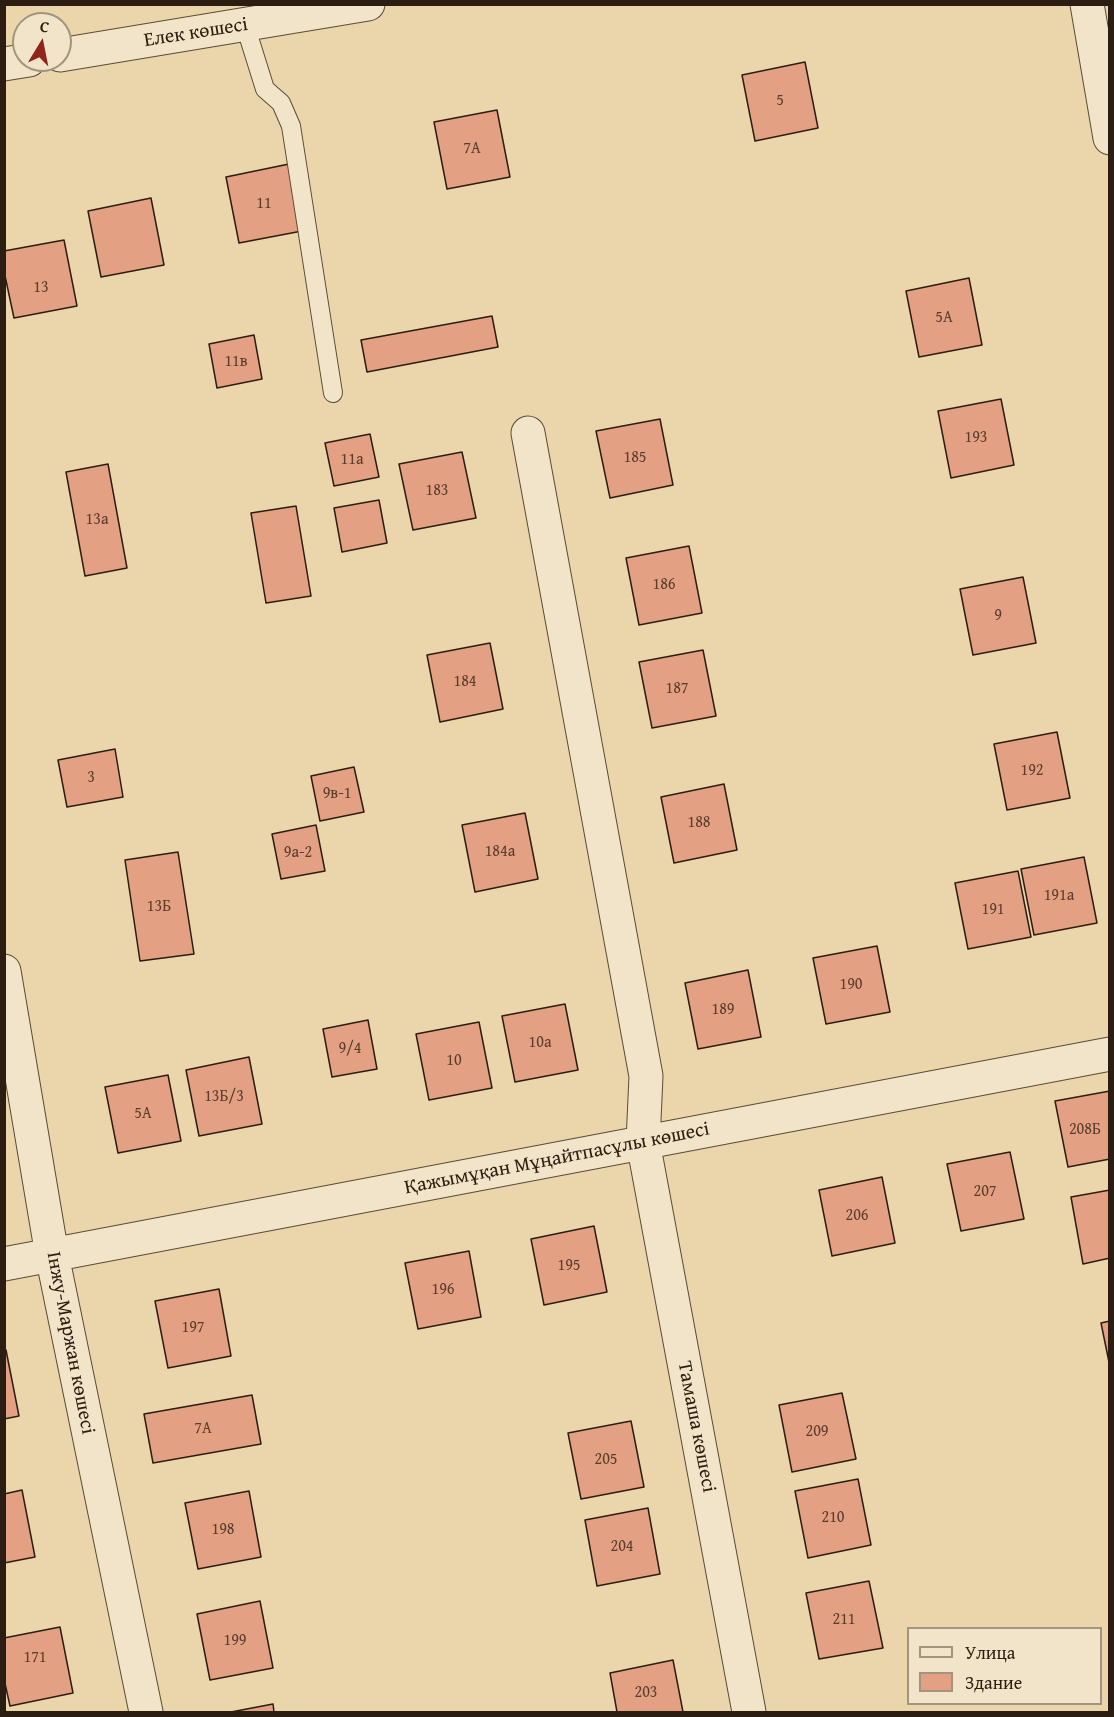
<!DOCTYPE html>
<html>
<head>
<meta charset="utf-8">
<style>
	body { margin:0 }
	#map { position:relative; width:1114px; height:1717px; overflow:hidden; background:#ead6aa; font-family:"Gentium Book Plus",serif }
	canvas { display:block }
	.frame { position:absolute; inset:0; border:6px solid #2b1d11; pointer-events:none }
	.legend { position:absolute; left:907px; top:1627px; width:195px; height:78px; box-sizing:border-box; background:#f1e4c8; border:2px solid #a2947f; margin:0; padding:8px 10px; list-style:none; font-size:18px; color:#2b1d11 }
	.legend li { display:flex; align-items:center; gap:12px; height:30px }
	.legend b { width:30px; border:2px solid #a2947f }
	.north { position:absolute; left:12px; top:12px; width:60px; height:60px; box-sizing:border-box; background:#f1e4c8; border:2px solid #a2947f; border-radius:50%; rotate:10deg; font-size:16px; font-weight:700; line-height:24px; text-align:center; color:#2b1d11 }
	.north::after { content:''; display:block; margin:auto; width:21px; height:27px; background:#8f2418; clip-path:polygon(50% 0,100% 100%,50% 72%,0 100%) }
</style>
</head>
<body>
<div id="map">
<canvas width="1114" height="1717"></canvas>
<div class="frame"></div>
<ul class="legend">
<li><b style="height:8px;background:#f1e4c8"></b>Улица</li>
<li><b style="height:16px;background:#e4a083"></b>Здание</li>
</ul>
<div class="north">С</div>
</div>
<script>
const g = document.querySelector('canvas').getContext('2d');
g.lineJoin = 'round';
function fill(path, color) {
  g.fillStyle = color;
  g.fill(path, 'evenodd');
}
function poly(rows) {
  const path = new Path2D();
  for (const r of rows) {
    path.moveTo(r[0], r[1]);
    for (let i = 2; i < r.length; i += 2) path.lineTo(r[i], r[i + 1]);
  }
  return path;
}
function strokePath(path, color, width, dash) {
  g.strokeStyle = color;
  g.lineWidth = width;
  g.lineCap = dash ? 'butt' : 'round';
  g.setLineDash(dash || []);
  g.stroke(path);
}
function write(font, color, halo, rows, align = 'center') {
  g.font = font + ' "Gentium Book Plus",serif';
  g.lineWidth = 4.5;
  g.setLineDash([]);
  g.textBaseline = 'middle';
  g.strokeStyle = halo;
  g.fillStyle = color;
  for (const [text, x, y, turn = 0] of rows) {
    g.save();
    g.translate(x, y);
    g.rotate((+turn || 0) * Math.PI / 180);
    g.textAlign = isNaN(turn) ? turn : align;
    if (halo) g.strokeText(text, 0, 0);
    g.fillText(text, 0, 0);
    g.restore();
  }
}
const building = poly([
	[805,62,818,128,755,141,742,75,805,62],
	[497,110,510,177,447,189,434,122,497,110],
	[289,164,302,231,239,243,226,177,289,164],
	[151,198,164,265,101,277,88,211,151,198],
	[64,240,77,306,14,318,4,271,4,251,64,240],
	[969,278,982,345,919,357,906,291,969,278],
	[492,316,498,347,367,372,361,340,492,316],
	[254,335,262,379,217,388,209,344,254,335],
	[1001,399,1014,465,951,478,938,411,1001,399],
	[660,419,673,485,610,498,596,431,660,419],
	[370,434,379,477,334,486,325,443,370,434],
	[462,452,476,518,413,530,399,464,462,452],
	[108,464,127,568,85,576,66,472,108,464],
	[379,500,387,543,342,552,334,508,379,500],
	[296,506,311,596,266,603,251,513,296,506],
	[689,546,702,613,639,625,626,558,689,546],
	[1023,577,1036,643,973,655,960,589,1023,577],
	[490,643,503,709,440,722,427,655,490,643],
	[703,650,716,716,652,728,639,662,703,650],
	[1057,732,1070,798,1007,810,994,744,1057,732],
	[115,749,123,797,67,807,58,760,115,749],
	[354,767,364,812,320,821,311,776,354,767],
	[724,784,737,850,674,863,661,797,724,784],
	[525,813,538,879,475,892,462,825,525,813],
	[316,825,325,871,281,879,272,834,316,825],
	[178,852,194,954,140,961,125,860,178,852],
	[1084,857,1097,923,1034,935,1021,869,1084,857],
	[1018,871,1031,937,968,949,955,883,1018,871],
	[877,946,890,1012,826,1024,813,958,877,946],
	[748,970,761,1037,698,1049,685,983,748,970],
	[565,1004,578,1070,515,1082,502,1016,565,1004],
	[368,1020,377,1069,332,1077,323,1029,368,1020],
	[479,1022,492,1088,429,1100,416,1034,479,1022],
	[249,1057,262,1124,199,1136,186,1070,249,1057],
	[168,1075,181,1141,118,1153,105,1087,168,1075],
	[1110,1091,1110,1159,1068,1167,1055,1101,1110,1091],
	[1010,1152,1024,1219,961,1231,947,1164,1010,1152],
	[882,1177,895,1243,832,1256,819,1190,882,1177],
	[1110,1190,1110,1258,1083,1264,1071,1197,1110,1190],
	[594,1226,607,1292,544,1305,531,1239,594,1226],
	[469,1251,481,1317,418,1329,405,1263,469,1251],
	[219,1289,231,1356,168,1368,155,1301,219,1289],
	[1110,1321,1110,1367,1101,1323,1110,1321],
	[6,1350,19,1416,4,1419,4,1351,6,1350],
	[842,1393,856,1459,792,1472,779,1405,842,1393],
	[252,1395,261,1444,153,1463,144,1414,252,1395],
	[631,1421,644,1487,581,1499,568,1433,631,1421],
	[858,1479,871,1545,808,1558,795,1491,858,1479],
	[22,1490,35,1557,4,1563,4,1494,22,1490],
	[249,1491,261,1557,198,1569,185,1503,249,1491],
	[648,1508,660,1574,597,1586,585,1520,648,1508],
	[869,1581,883,1648,819,1659,806,1593,869,1581],
	[260,1601,273,1668,210,1680,197,1614,260,1601],
	[60,1627,73,1693,10,1706,4,1679,4,1638,60,1627],
	[673,1660,683,1712,617,1712,610,1673,673,1660],
	[273,1704,274,1712,231,1712,273,1704]
]);
fill(building, '#e4a083');
strokePath(building, '#2b1d11', 1.5);
const service = poly([
	[245,25,265,89,281,103,291,126,333,393]
]);
const minor = poly([
	[1087,4,1110,138],
	[60,55,368,4],
	[4,64,29,60],
	[528,433,646,1076,643,1142,749,1712],
	[4,971,52,1255,146,1712],
	[4,1264,1110,1054]
]);
strokePath(service, '#5b4b37', 20);
strokePath(minor, '#5b4b37', 35);
strokePath(service, '#f1e4c8', 18);
strokePath(minor, '#f1e4c8', 33);
write('16px', '#593e2e', null, [
	["5",780,101],
	["7А",472,149],
	["11",264,204],
	["13",41,288],
	["5А",944,318],
	["11в",236,362],
	["193",976,438],
	["185",635,458],
	["11а",352,460],
	["183",437,491],
	["13а",97,520],
	["186",664,585],
	["9",998,616],
	["184",465,682],
	["187",677,689],
	["192",1032,771],
	["3",91,778],
	["9в-1",337,794],
	["188",699,823],
	["184а",500,852],
	["9а-2",298,853],
	["191а",1059,896],
	["13Б",159,907],
	["191",993,910],
	["190",851,985],
	["189",723,1010],
	["10а",540,1043],
	["9/4",350,1049],
	["10",454,1061],
	["13Б/3",224,1097],
	["5А",143,1114],
	["208Б",1085,1130],
	["207",985,1192],
	["206",857,1216],
	["195",569,1266],
	["196",443,1290],
	["197",193,1328],
	["7А",203,1429],
	["209",817,1432],
	["205",606,1460],
	["210",833,1518],
	["198",223,1530],
	["204",622,1547],
	["211",844,1620],
	["199",235,1641],
	["171",35,1658],
	["203",646,1693]
]);
write('20px', '#2b1d11', '#f1e4c8', [
	["Елек көшесі",196,33,-9],
	["Қажымұқан Мұңайтпасұлы көшесі",557,1159,-11],
	["Інжу-Маржан көшесі",70,1343,79],
	["Тамаша көшесі",696,1427,79]
]);
</script>
</body>
</html>
